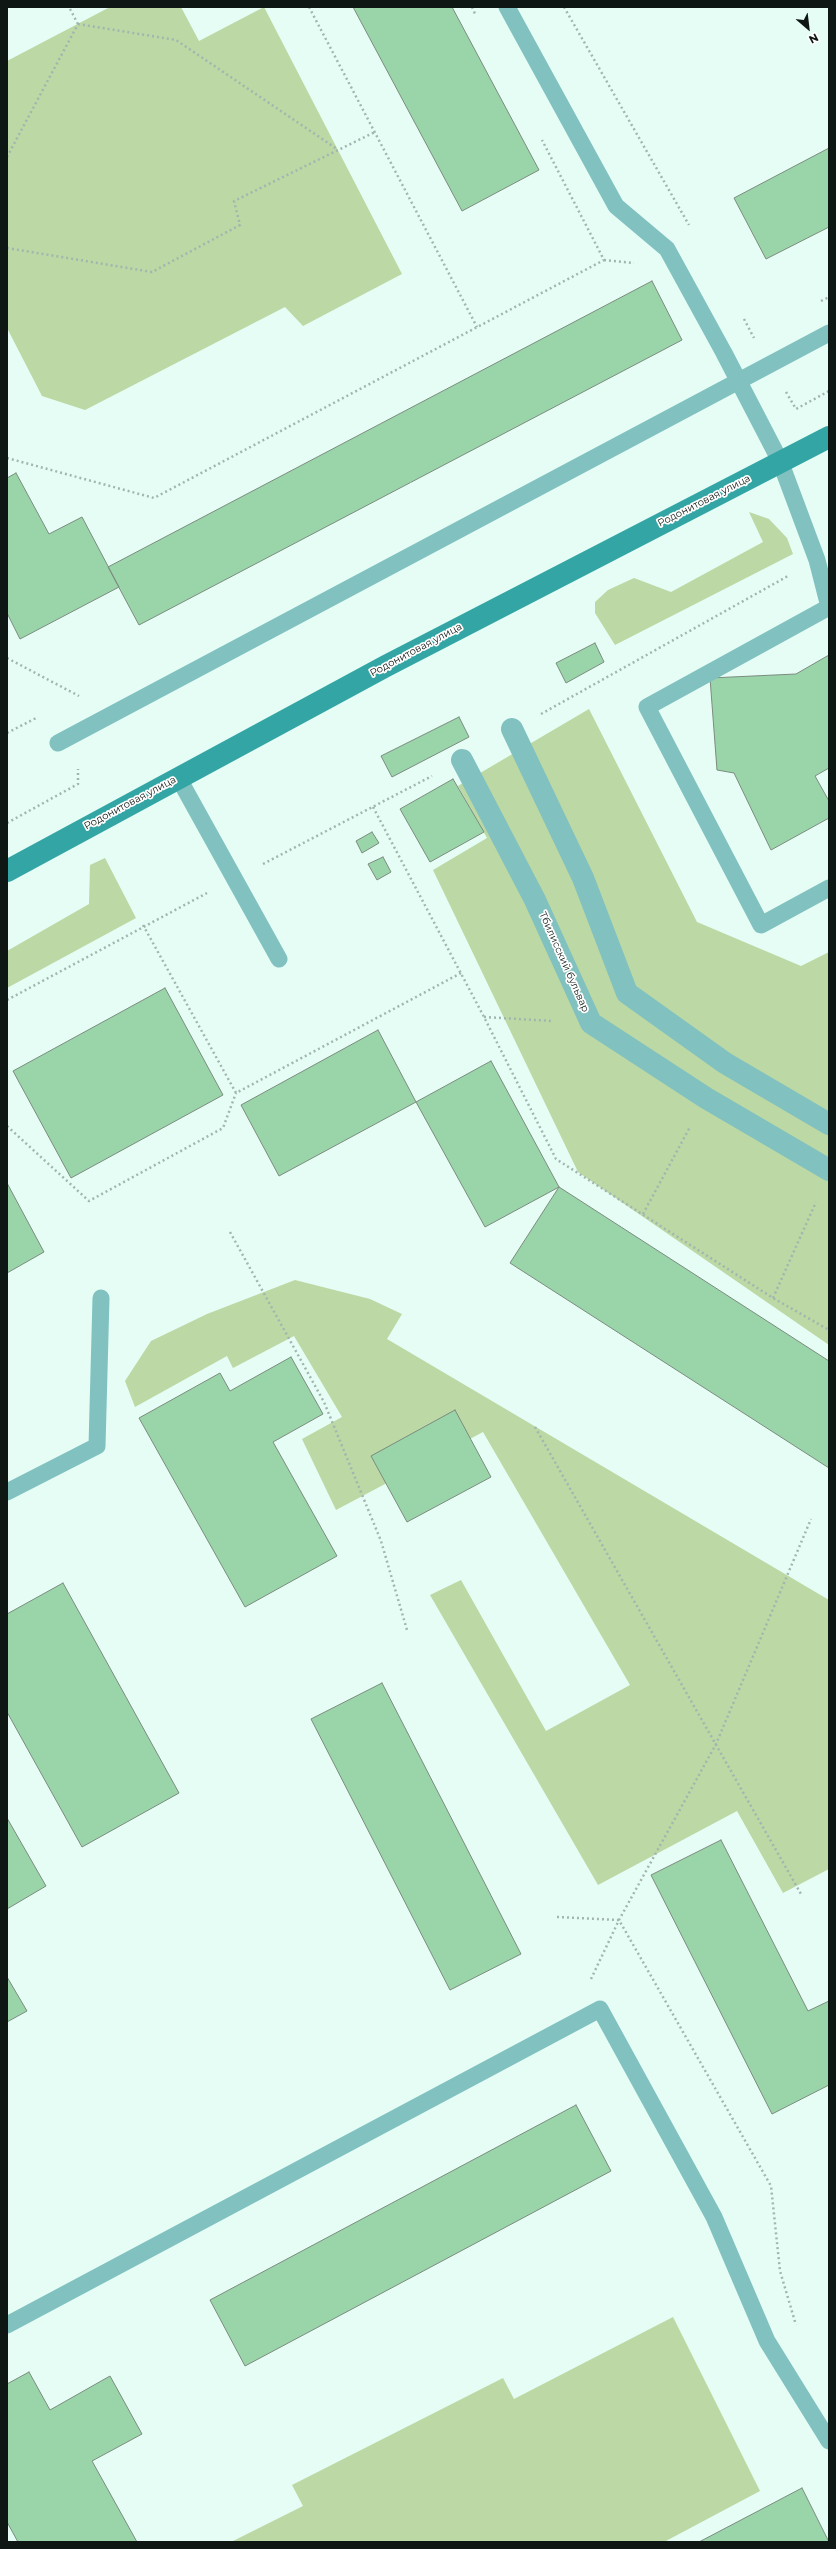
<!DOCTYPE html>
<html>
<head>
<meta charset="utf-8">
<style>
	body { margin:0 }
	#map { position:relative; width:836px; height:2549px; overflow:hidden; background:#e5fdf5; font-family:Montserrat,sans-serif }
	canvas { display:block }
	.frame { position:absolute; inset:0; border:8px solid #0e1714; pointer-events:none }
	.north { position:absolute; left:788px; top:8px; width:40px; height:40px; -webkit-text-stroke:3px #fff; paint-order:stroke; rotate:152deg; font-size:11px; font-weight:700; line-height:16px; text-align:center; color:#0e1714 }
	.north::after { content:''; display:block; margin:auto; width:14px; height:18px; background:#0e1714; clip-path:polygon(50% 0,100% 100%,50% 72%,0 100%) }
</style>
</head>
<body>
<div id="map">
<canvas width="836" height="2549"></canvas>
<div class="frame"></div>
<div class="north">N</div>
</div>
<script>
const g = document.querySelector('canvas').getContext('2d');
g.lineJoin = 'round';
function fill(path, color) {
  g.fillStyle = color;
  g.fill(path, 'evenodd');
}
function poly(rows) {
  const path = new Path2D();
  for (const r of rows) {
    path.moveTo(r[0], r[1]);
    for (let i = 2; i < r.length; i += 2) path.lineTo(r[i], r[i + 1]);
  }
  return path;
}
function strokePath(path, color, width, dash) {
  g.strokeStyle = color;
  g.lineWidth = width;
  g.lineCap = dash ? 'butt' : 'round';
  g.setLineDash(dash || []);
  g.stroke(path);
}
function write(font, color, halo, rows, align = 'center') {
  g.font = font + ' Montserrat,sans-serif';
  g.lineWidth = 3.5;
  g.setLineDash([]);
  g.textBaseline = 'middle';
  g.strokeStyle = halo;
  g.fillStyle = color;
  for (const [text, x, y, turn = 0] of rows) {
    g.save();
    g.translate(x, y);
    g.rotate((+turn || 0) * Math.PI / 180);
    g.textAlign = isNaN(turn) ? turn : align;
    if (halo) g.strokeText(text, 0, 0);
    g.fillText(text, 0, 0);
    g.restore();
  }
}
fill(poly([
	[110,7,181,7,199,41,264,7,402,274,303,326,285,307,85,410,42,396,7,328,7,61],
	[749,512,769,519,787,538,793,554,615,645,595,613,595,602,608,590,634,578,671,592,763,542],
	[589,709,697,922,801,966,829,952,829,1345,578,1172,433,870,487,838,458,786],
	[105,858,136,918,7,988,7,951,89,904,90,865],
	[295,1280,370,1299,402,1314,387,1339,829,1600,829,1869,783,1893,737,1811,598,1885,430,1595,461,1580,546,1731,630,1685,483,1432,336,1510,302,1439,342,1417,294,1336,233,1368,227,1356,135,1407,125,1381,151,1341,207,1314],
	[673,2317,760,2491,664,2542,231,2542,303,2506,292,2485,503,2378,514,2399]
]), '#bcd8a4');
const building = poly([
	[353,7,452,7,539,170,462,211,353,7],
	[829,148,829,227,766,259,734,198,829,148],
	[652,281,682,340,139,625,108,567,652,281],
	[16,473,49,534,82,517,119,587,20,639,7,613,7,478,16,473],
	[595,643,604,662,566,683,556,663,595,643],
	[829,655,829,768,815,776,829,801,829,818,771,850,734,773,717,770,710,678,796,674,829,655],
	[459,717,469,737,392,777,381,756,459,717],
	[453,779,484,832,430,862,400,809,453,779],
	[372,832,379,843,362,853,356,841,372,832],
	[383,857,391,872,377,880,368,864,383,857],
	[165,988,223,1095,71,1178,13,1071,165,988],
	[378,1030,416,1102,279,1176,241,1105,378,1030],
	[491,1061,559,1187,485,1227,416,1102,491,1061],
	[7,1183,44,1252,7,1273,7,1183],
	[559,1187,829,1361,829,1468,510,1263,559,1187],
	[291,1357,323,1414,273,1442,337,1556,245,1607,139,1418,220,1373,230,1391,291,1357],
	[455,1410,491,1477,407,1522,371,1456,455,1410],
	[63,1583,179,1793,82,1847,7,1712,7,1614,63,1583],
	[382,1683,521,1954,450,1990,311,1719,382,1683],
	[7,1818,46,1886,7,1909,7,1818],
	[721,1840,808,2011,829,2001,829,2085,772,2114,651,1875,721,1840],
	[7,1977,27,2011,7,2022,7,1977],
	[576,2105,611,2171,245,2366,210,2300,576,2105],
	[29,2372,50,2410,110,2376,142,2434,92,2461,137,2542,18,2542,7,2522,7,2384,29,2372],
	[802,2488,829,2542,699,2542,802,2488]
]);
fill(building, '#9ad5aa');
strokePath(building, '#7b8c7f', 1);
strokePath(poly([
	[309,7,477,327],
	[472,7,475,14],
	[564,7,689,225],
	[70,9,78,24],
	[78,24,176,40,337,149],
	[7,157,78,24],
	[7,248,152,272,240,225,234,201,375,132],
	[604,260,634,263],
	[821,301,829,297],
	[744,319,754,338],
	[786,392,796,409,829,391],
	[7,458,154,498,604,260,542,140],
	[7,658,79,696],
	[541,714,788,576],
	[7,733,38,717],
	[373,807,484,1017,556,1159,773,1298,829,1330],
	[7,823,78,784,78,769],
	[263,864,432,776],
	[143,925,236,1093,461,973],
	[7,1000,207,893],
	[484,1017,553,1021],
	[7,1126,89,1201,223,1128,236,1093],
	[643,1214,690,1127],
	[230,1232,324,1402,381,1541,407,1630],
	[773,1298,816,1202],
	[535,1427,801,1894],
	[557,1917,619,1920,771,2186,780,2271,796,2325],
	[591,1979,619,1920,716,1744,811,1519]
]), '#a2b5af', 2.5, [2, 3]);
strokePath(poly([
	[507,7,616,206,667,249,724,353,780,461,817,560,829,607,647,707,761,925,829,888],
	[58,743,829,333],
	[178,777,279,959],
	[7,1492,97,1446,101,1298],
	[7,2325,600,2009,714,2217,767,2341,829,2441]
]), '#81c1c0', 17);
strokePath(poly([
	[512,729,583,878,627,993,725,1063,829,1124],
	[462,760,535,900,591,1023,706,1098,829,1170]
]), '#81c1c0', 22);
strokePath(poly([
	[7,871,386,666,829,437]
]), '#33a5a5', 22);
write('10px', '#0e1714', '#fff', [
	["Родонитовая улица",704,501,-27],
	["Родонитовая улица",416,650,-28],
	["Родонитовая улица",130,803,-28],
	["Тбилисский бульвар",564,962,66]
]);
</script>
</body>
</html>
